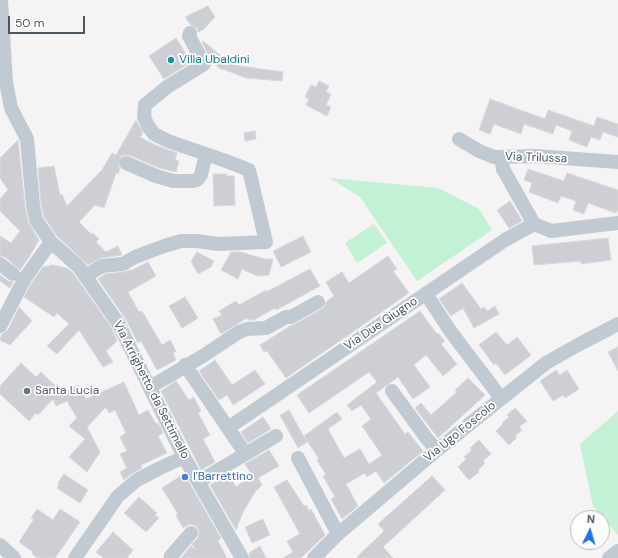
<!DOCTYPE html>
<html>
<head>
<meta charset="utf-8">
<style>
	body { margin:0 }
	#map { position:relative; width:618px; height:558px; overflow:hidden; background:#f5f3f3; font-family:"DM Sans",sans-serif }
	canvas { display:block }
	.north { position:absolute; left:570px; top:510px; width:40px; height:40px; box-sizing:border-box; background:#fff; border:1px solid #b7bbc0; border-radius:50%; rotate:5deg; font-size:11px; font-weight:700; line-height:16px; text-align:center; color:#4a5661 }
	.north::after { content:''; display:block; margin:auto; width:14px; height:18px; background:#1a73e8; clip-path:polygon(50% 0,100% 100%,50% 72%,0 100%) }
	.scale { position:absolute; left:8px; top:16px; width:77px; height:18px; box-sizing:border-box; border:2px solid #4a5661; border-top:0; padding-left:5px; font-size:12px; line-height:14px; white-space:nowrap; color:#4a5661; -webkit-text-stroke:3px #fff; paint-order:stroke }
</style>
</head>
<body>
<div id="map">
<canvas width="618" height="558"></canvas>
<div class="north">N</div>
<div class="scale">50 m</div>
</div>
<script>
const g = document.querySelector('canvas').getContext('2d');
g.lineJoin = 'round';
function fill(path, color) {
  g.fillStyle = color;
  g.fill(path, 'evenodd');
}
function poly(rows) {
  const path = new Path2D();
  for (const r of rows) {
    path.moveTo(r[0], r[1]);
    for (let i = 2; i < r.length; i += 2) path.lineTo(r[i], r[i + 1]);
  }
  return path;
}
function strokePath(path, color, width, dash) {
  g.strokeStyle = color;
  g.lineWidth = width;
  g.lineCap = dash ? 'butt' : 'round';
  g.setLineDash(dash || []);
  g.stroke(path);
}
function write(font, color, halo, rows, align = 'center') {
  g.font = font + ' "DM Sans",sans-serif';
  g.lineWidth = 3.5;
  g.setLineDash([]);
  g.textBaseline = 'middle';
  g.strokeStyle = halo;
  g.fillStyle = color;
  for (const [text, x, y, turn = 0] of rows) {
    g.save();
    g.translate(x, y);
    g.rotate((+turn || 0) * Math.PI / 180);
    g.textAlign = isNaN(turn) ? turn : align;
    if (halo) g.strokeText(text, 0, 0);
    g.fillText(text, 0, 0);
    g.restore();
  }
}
fill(poly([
	[330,178,438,188,479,209,492,230,417,281,360,197],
	[374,224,387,243,357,263,345,243],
	[618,411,618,535,593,506,580,444]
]), '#c3f1d5');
const building = poly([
	[208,6,215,17,203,30,198,32,197,28,191,25,185,17,208,6],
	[176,38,191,62,164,79,149,56,176,38],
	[203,41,227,61,240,66,283,72,282,81,246,78,223,69,222,70,212,62,202,42,203,41],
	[319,81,329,86,326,92,331,94,326,105,331,107,327,116,306,105,309,99,305,97,311,85,316,87,319,81],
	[490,99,545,119,548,110,594,126,597,117,618,124,618,137,603,132,600,140,591,137,587,147,569,140,572,131,556,125,553,134,524,124,521,134,494,124,490,134,479,130,490,99],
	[136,120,143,133,140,137,155,145,177,153,175,160,179,161,176,172,159,168,129,155,125,155,121,156,118,164,120,169,118,174,116,173,104,208,95,205,79,222,91,234,93,233,99,239,96,242,106,252,118,246,122,255,101,258,88,265,57,236,44,217,41,204,38,168,54,166,60,195,62,194,67,206,102,170,112,153,116,155,136,120],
	[255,131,256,139,245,141,244,133,255,131],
	[18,140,25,206,28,222,39,240,29,257,20,270,5,257,0,256,0,236,11,243,20,231,0,211,0,199,8,190,0,178,0,158,18,140],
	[528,169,564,181,567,173,618,190,618,209,616,213,588,203,584,214,573,210,576,201,561,196,558,203,529,192,532,183,524,180,528,169],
	[213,174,227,174,227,176,234,176,235,205,214,206,213,174],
	[510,201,522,221,509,228,497,210,510,201],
	[303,236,311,252,281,267,273,251,303,236],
	[608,238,611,260,581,264,581,261,534,265,532,246,608,238],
	[197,252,214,261,211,267,198,274,191,261,197,252],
	[231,252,241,252,264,259,273,259,269,275,257,276,242,269,238,279,221,270,231,252],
	[388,256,397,269,393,271,409,293,286,378,267,351,264,352,260,345,290,326,295,324,322,309,325,306,326,302,334,296,326,282,342,272,349,283,388,256],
	[148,262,156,276,128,292,139,312,142,311,162,345,170,340,176,351,173,353,176,360,157,370,141,341,138,343,125,318,98,279,105,274,124,272,130,270,130,271,148,262],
	[53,265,67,268,73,273,111,327,117,341,106,351,113,362,103,367,79,330,57,354,47,346,69,324,57,313,54,317,24,297,32,282,43,267,53,265],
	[310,269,320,286,276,310,275,308,254,320,248,320,247,318,221,334,213,319,222,315,219,311,236,301,239,305,266,290,266,292,310,269],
	[0,275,8,281,13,282,10,288,0,281,0,275],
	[462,283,481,309,484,307,487,311,495,306,499,314,474,328,463,308,451,316,439,299,462,283],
	[185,297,198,318,182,328,169,306,185,297],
	[19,307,32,321,10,345,0,340,2,334,8,330,19,307],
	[420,311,437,334,438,333,445,341,441,344,457,364,443,376,426,355,414,365,430,387,413,399,398,377,376,393,405,434,408,432,423,451,384,483,376,471,367,477,365,473,346,484,358,506,342,519,331,499,335,497,323,476,326,475,317,460,319,459,304,436,337,412,342,419,328,429,344,458,360,449,369,464,382,455,362,426,371,419,361,405,352,411,347,405,377,382,369,372,309,413,297,395,420,311],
	[496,332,507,345,517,337,531,355,505,375,496,363,494,365,479,345,496,332],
	[618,347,618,371,608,352,618,347],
	[215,360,232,385,255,370,265,384,233,405,227,395,219,400,199,371,215,360],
	[21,363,36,377,41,372,63,393,78,385,86,399,124,382,139,415,148,410,156,424,158,423,163,433,158,436,167,453,141,465,142,468,133,473,124,480,120,472,127,468,120,454,127,451,120,437,126,433,115,410,109,413,106,407,87,427,100,452,87,472,69,457,85,439,69,426,77,418,67,401,56,406,53,399,38,415,36,413,29,421,0,394,0,386,21,363],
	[556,370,560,375,567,370,579,389,565,398,563,395,553,401,540,381,556,370],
	[468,378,485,395,438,438,415,408,421,403,431,415,457,392,455,390,468,378],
	[176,381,189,400,194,397,201,411,198,413,210,435,203,439,215,462,201,470,161,391,176,381],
	[515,408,527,421,519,427,522,430,515,436,517,437,509,445,496,431,503,424,502,423,509,417,507,415,515,408],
	[289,410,307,442,298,448,280,415,289,410],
	[263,417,271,429,248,443,241,432,263,417],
	[479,440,491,454,483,461,485,463,478,470,479,472,469,480,458,467,466,459,464,457,472,450,470,448,479,440],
	[269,450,279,466,258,478,262,485,255,492,243,512,236,530,210,485,228,474,236,487,252,475,245,464,269,450],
	[64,474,88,490,80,503,57,488,59,484,58,483,64,474],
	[184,474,221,538,218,541,227,558,181,558,191,546,196,550,192,544,198,538,199,531,196,526,190,524,183,528,176,515,178,514,162,488,184,474],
	[432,476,445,490,383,547,393,558,356,558,384,531,378,524,432,476],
	[287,480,304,506,306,505,309,511,311,509,325,535,301,558,283,558,293,552,287,541,300,534,274,487,287,480],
	[139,497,157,513,155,515,159,518,146,532,124,513,139,497],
	[37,509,53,520,60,509,80,522,55,558,38,558,32,554,33,552,19,542,34,519,31,518,37,509],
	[263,519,270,535,252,543,245,527,263,519],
	[113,532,133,550,127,558,104,558,96,552,113,532],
	[260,546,266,558,250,558,249,553,260,546]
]);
fill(building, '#cdcfd5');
strokePath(building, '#d7d9de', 1);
strokePath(poly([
	[1,0,6,82,11,108,27,139,33,205,36,220,51,242,79,267,118,323,184,457,242,558],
	[459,139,479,151,494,157,536,156,618,162],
	[501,157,503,169,534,224],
	[126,163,156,176,173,181,193,181,197,180,201,175,206,154],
	[0,264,13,274],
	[86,276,102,266,123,264,135,257,164,246,181,241,197,241,218,244,266,242,249,170,226,161,168,141,154,134,148,126,144,117,145,105,167,87,204,64,189,36,190,33],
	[426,294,451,332,501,398],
	[0,326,25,278,51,242],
	[185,365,245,453],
	[150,387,203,356,239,332,247,329,266,328,286,317,291,317,318,302],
	[392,391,427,439,437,450],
	[228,428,505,240,534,224,551,231,618,223],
	[298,458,338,534],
	[198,482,276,436],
	[0,545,14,558],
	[75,558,118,496,137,480,158,469,184,457],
	[173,558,171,556,191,533],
	[314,558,338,534,437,450,546,363,576,346,618,324],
	[609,558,618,551]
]), '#c1cad2', 14);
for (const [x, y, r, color] of [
	[171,60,4,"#0f9aa8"],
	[27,391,4,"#6b7280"],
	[185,477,4,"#3f7fe0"]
]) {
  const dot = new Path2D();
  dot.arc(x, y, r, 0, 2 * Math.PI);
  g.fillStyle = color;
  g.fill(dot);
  strokePath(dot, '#fff', 1.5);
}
write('12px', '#0d838f', '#fff', [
	["Villa Ubaldini",179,60]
], 'left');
write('12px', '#4a5661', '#fff', [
	["Via Trilussa",536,158,2],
	["Via Due Giugno",381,324,-34],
	["Via Arrighetto da Settimello",151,390,63],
	["Via Ugo Foscolo",460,432,-39]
]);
write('12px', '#5b616d', '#fff', [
	["Santa Lucia",35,391]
], 'left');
write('12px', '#366cbe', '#fff', [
	["I'Barrettino",193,477]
], 'left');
</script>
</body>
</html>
